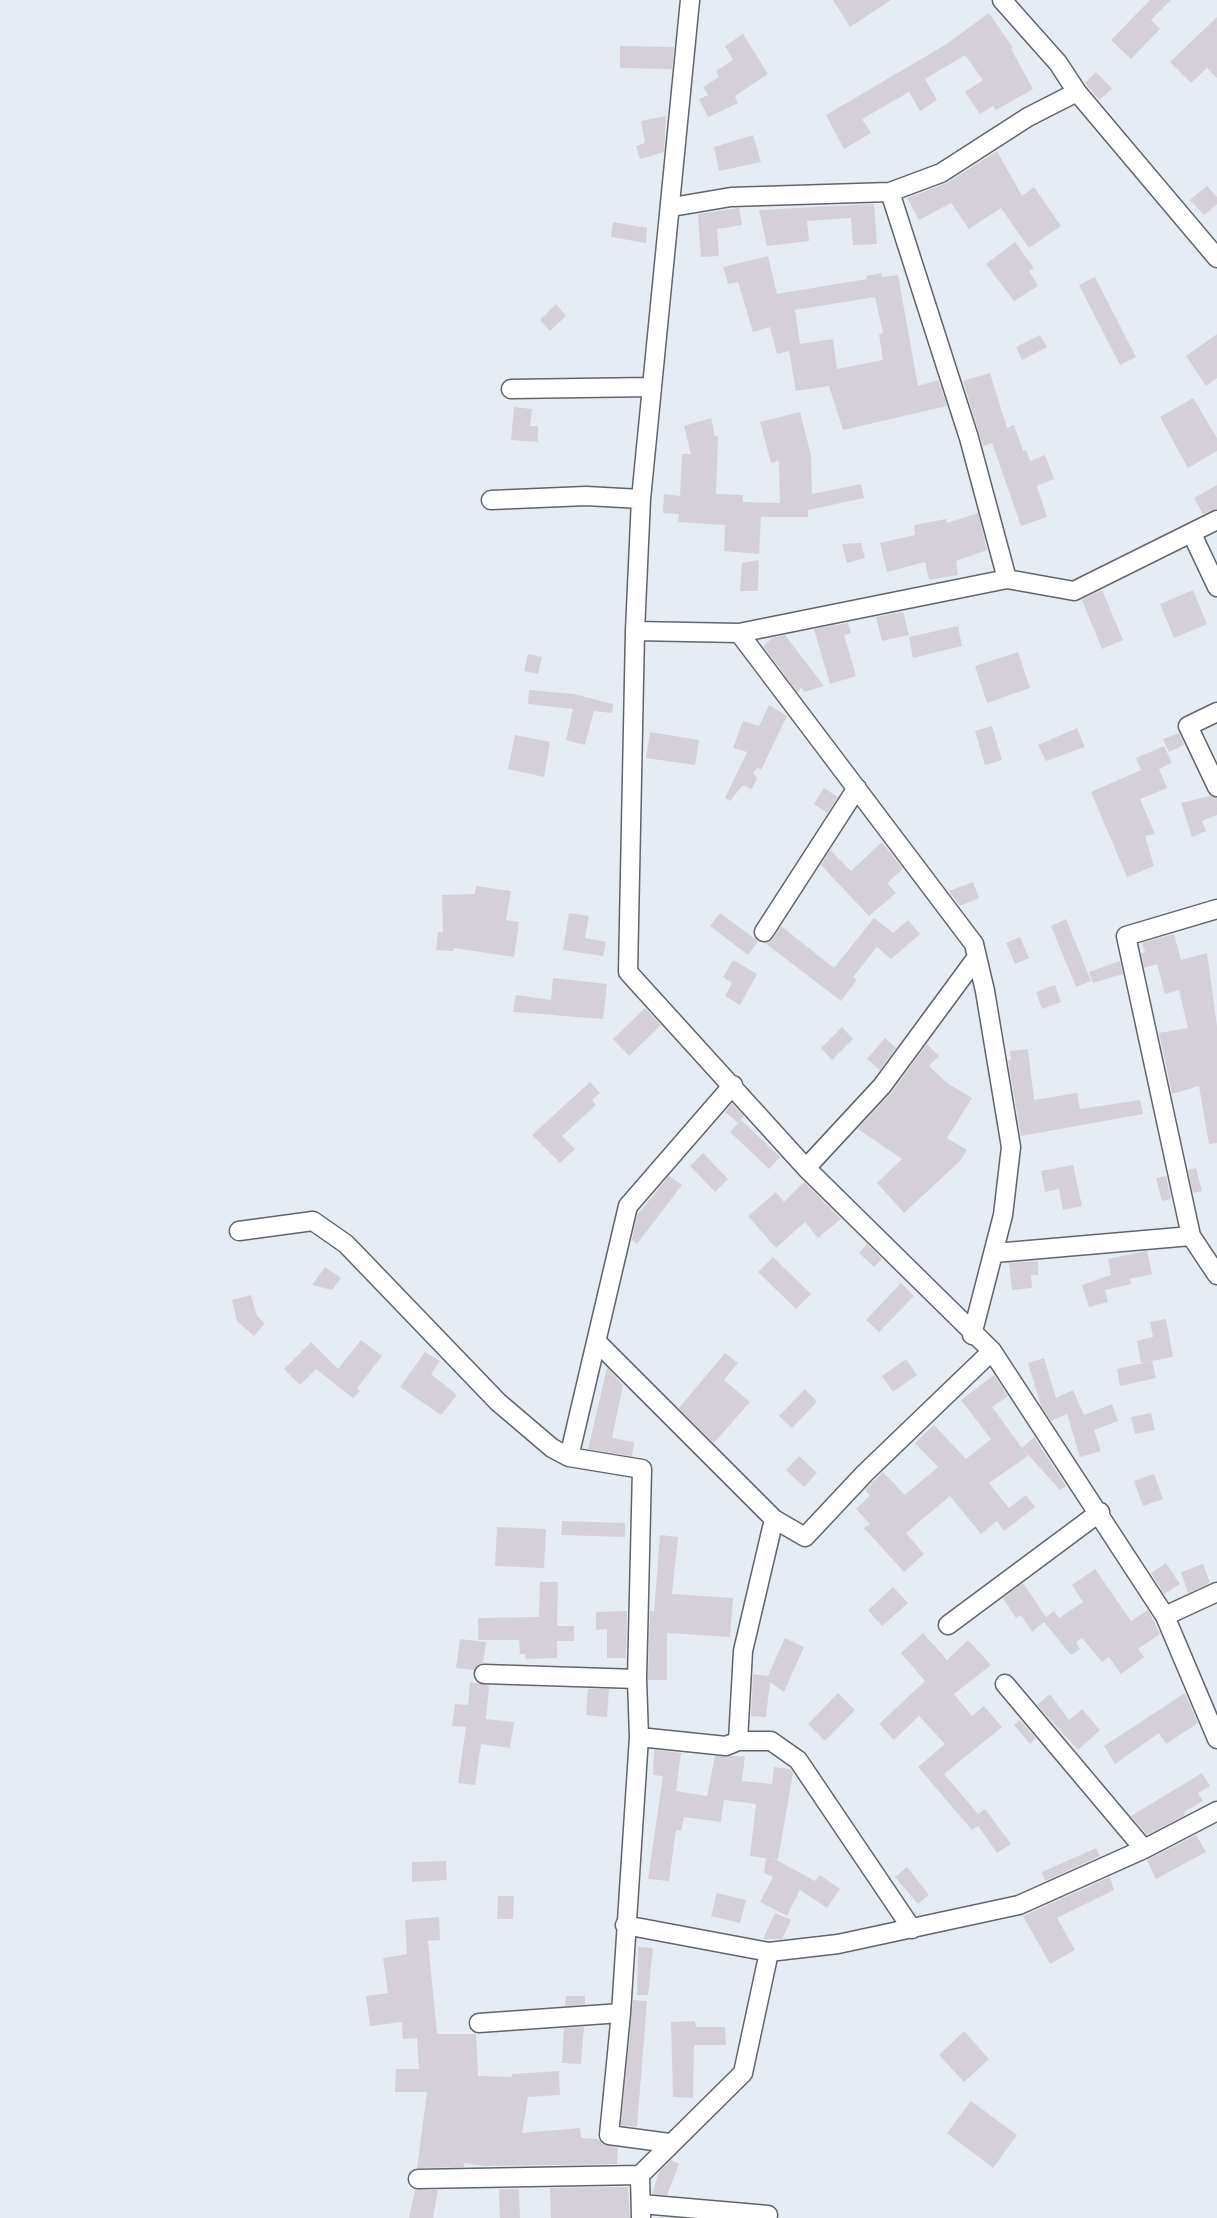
<!DOCTYPE html>
<html>
<head>
<meta charset="utf-8">
<style>
	body { margin:0 }
	canvas { display:block; background:#e5ecf3 }
</style>
</head>
<body>
<canvas width="1217" height="2218"></canvas>
<script>
const g = document.querySelector('canvas').getContext('2d');
g.lineJoin = 'round';
function fill(path, color) {
  g.fillStyle = color;
  g.fill(path, 'evenodd');
}
function poly(rows) {
  const path = new Path2D();
  for (const r of rows) {
    path.moveTo(r[0], r[1]);
    for (let i = 2; i < r.length; i += 2) path.lineTo(r[i], r[i + 1]);
  }
  return path;
}
function strokePath(path, color, width, dash) {
  g.strokeStyle = color;
  g.lineWidth = width;
  g.lineCap = dash ? 'butt' : 'round';
  g.setLineDash(dash || []);
  g.stroke(path);
}
fill(poly([
	[833,0,891,0,850,27],
	[1150,0,1171,0,1151,20,1160,29,1131,59,1111,40],
	[989,13,1013,48,1011,49,1033,89,996,110,993,106,980,114,965,92,983,80,965,55,925,79,937,100,920,111,909,92,862,119,871,133,844,149,826,115,945,45],
	[1217,17,1217,78,1207,68,1191,83,1170,62],
	[743,34,768,74,735,96,738,103,708,117,699,99,708,95,703,87,719,77,716,71,733,60,725,46],
	[620,46,674,47,672,69,620,68],
	[1096,72,1112,89,1099,100,1085,83],
	[666,116,664,152,640,159,636,146,645,143,641,121],
	[753,135,761,162,719,171,714,147],
	[997,151,1022,196,1034,187,1061,226,1029,248,1001,208,969,229,951,203,919,220,907,198,947,183],
	[1207,186,1217,197,1217,204,1204,215,1190,200],
	[874,204,877,244,853,245,851,218,807,221,809,241,767,246,759,210],
	[739,208,742,225,717,229,719,256,701,257,698,214],
	[613,222,647,228,646,243,611,237],
	[1015,242,1034,268,1029,271,1038,286,1014,301,986,264],
	[768,256,777,294,867,279,866,276,881,273,882,277,898,275,918,386,938,380,947,406,843,430,829,386,796,391,789,351,777,354,770,327,753,332,738,282,728,284,723,267],
	[875,297,883,333,879,334,883,360,837,369,833,339,800,344,795,310],
	[1095,277,1136,357,1120,365,1079,285],
	[556,304,566,316,550,331,540,320],
	[1217,334,1217,378,1206,386,1186,356],
	[1040,335,1047,347,1022,360,1016,347],
	[990,373,1007,428,1014,425,1023,451,1026,450,1030,461,1045,455,1054,479,1037,486,1047,517,1021,526,992,443,983,446,963,381],
	[1193,398,1217,438,1217,451,1188,468,1160,417],
	[514,407,532,409,530,426,538,426,538,442,511,440],
	[800,412,811,455,812,494,861,484,864,498,808,510,808,517,761,517,759,554,724,551,725,525,678,522,679,514,663,513,664,494,680,496,682,454,691,454,684,426,711,418,715,436,718,436,716,494,743,495,743,502,780,503,779,461,771,463,760,422],
	[1217,485,1217,509,1203,514,1194,498],
	[978,513,987,550,956,561,958,575,929,580,925,562,887,572,880,543,915,535,914,525,946,519,947,523],
	[861,543,865,558,847,563,842,544],
	[759,560,758,591,740,591,742,563],
	[1102,590,1123,640,1102,649,1082,600],
	[1193,590,1207,624,1174,638,1160,604],
	[903,612,909,635,882,641,876,617],
	[848,623,851,633,844,635,856,676,830,684,814,629],
	[958,626,962,646,913,658,909,637],
	[785,635,824,686,804,692,801,687,798,693,763,646,772,638],
	[1018,652,1030,688,987,703,975,666],
	[528,654,542,657,538,674,524,671],
	[529,690,574,694,613,704,612,713,594,711,585,745,566,740,573,709,528,704],
	[769,705,787,716,761,770,758,767,753,773,757,778,752,789,743,785,730,801,725,798,747,752,733,748,743,721,759,726],
	[992,726,1002,760,985,765,975,731],
	[1077,728,1085,747,1046,761,1038,745],
	[650,732,699,740,695,765,646,758],
	[1179,733,1184,745,1169,752,1163,739],
	[515,735,550,742,544,777,508,769],
	[1164,746,1172,763,1159,769,1167,788,1140,799,1155,834,1145,836,1154,866,1127,877,1091,792,1141,770,1136,758],
	[824,788,838,797,827,813,814,804],
	[1210,796,1217,798,1217,815,1202,821,1206,831,1192,837,1181,803],
	[882,842,903,869,887,883,896,893,869,916,821,865,830,850,851,871],
	[973,882,979,898,960,906,949,891],
	[476,886,511,891,506,920,519,922,514,957,454,948,453,951,436,950,438,932,443,932,442,895,475,894],
	[569,913,589,916,585,938,606,942,603,956,563,950],
	[720,913,758,941,748,955,710,926],
	[874,918,893,933,908,920,920,934,891,959,877,947,853,977,857,980,841,1001,765,943,773,939,781,926,834,968],
	[1066,919,1091,981,1076,987,1051,926],
	[1174,934,1181,960,1207,953,1217,1026,1217,1143,1209,1144,1199,1086,1172,1094,1159,1033,1188,1028,1179,990,1165,994,1157,964,1144,968,1141,953,1145,952,1142,943],
	[1020,937,1029,958,1015,964,1006,943],
	[733,960,757,974,740,1005,725,996,732,983,723,977],
	[1120,961,1123,974,1093,983,1089,972],
	[553,978,607,984,603,1019,513,1012,516,995,551,1000],
	[1055,985,1061,1002,1042,1009,1036,992],
	[645,1008,661,1025,629,1056,613,1039],
	[842,1027,853,1039,832,1060,821,1048],
	[885,1038,896,1048,880,1070,867,1059],
	[927,1044,939,1056,929,1066,947,1083,972,1098,947,1138,967,1150,960,1161,904,1213,877,1183,902,1159,858,1129,891,1093],
	[1028,1049,1034,1100,1077,1093,1080,1109,1140,1100,1143,1114,1021,1136,1008,1060,1011,1060,1010,1051],
	[590,1082,600,1093,592,1100,596,1105,562,1136,575,1149,560,1163,532,1135],
	[732,1103,744,1116,738,1123,725,1112],
	[741,1120,780,1157,769,1169,730,1132],
	[703,1153,728,1179,715,1192,690,1166],
	[1073,1165,1082,1206,1063,1210,1059,1189,1045,1192,1041,1171],
	[1196,1168,1202,1191,1193,1193,1188,1170],
	[669,1176,682,1185,637,1244,632,1240,637,1215],
	[1166,1176,1171,1199,1162,1201,1156,1178],
	[804,1182,841,1219,818,1238,805,1222,776,1248,748,1216,776,1192,784,1202],
	[867,1244,882,1259,874,1267,859,1253],
	[1147,1251,1152,1274,1130,1279,1131,1284,1105,1290,1108,1302,1089,1307,1082,1285,1111,1275,1108,1259],
	[773,1257,811,1294,796,1309,758,1272],
	[1038,1261,1038,1275,1031,1275,1032,1288,1012,1290,1009,1263],
	[325,1267,341,1278,332,1290,312,1285],
	[901,1283,914,1296,879,1332,866,1320],
	[251,1295,257,1316,265,1323,254,1336,237,1321,232,1300],
	[1166,1319,1173,1357,1141,1363,1137,1341,1153,1337,1150,1322],
	[361,1340,382,1356,357,1388,360,1391,353,1398,316,1369,300,1385,284,1369,311,1342,338,1369],
	[425,1352,440,1361,431,1374,457,1395,441,1415,400,1387],
	[725,1353,738,1363,724,1380,750,1402,714,1443,679,1408],
	[1044,1358,1056,1398,1073,1390,1084,1415,1112,1404,1118,1421,1094,1430,1101,1451,1080,1457,1067,1414,1051,1421,1041,1406,1028,1363],
	[906,1359,917,1375,893,1392,882,1376],
	[1152,1361,1156,1378,1120,1386,1117,1369],
	[607,1368,623,1385,612,1438,634,1442,632,1456,588,1449],
	[994,1375,1008,1396,992,1407,1022,1448,1034,1437,1066,1486,1060,1490,1022,1448,1028,1456,989,1483,1009,1508,1026,1495,1035,1507,1004,1531,997,1521,981,1534,950,1496,906,1533,924,1554,904,1572,864,1528,870,1524,856,1509,870,1495,865,1490,883,1472,905,1495,938,1467,915,1443,934,1425,966,1459,991,1439,961,1400],
	[805,1389,817,1402,792,1428,779,1416],
	[1151,1413,1155,1430,1135,1434,1131,1417],
	[799,1456,817,1473,804,1487,786,1470],
	[1154,1474,1163,1499,1143,1506,1134,1481],
	[562,1521,625,1523,625,1537,561,1535],
	[497,1527,546,1529,544,1568,495,1566],
	[660,1535,678,1537,672,1594,733,1598,730,1637,667,1633,667,1680,648,1680,650,1611,654,1611],
	[1166,1563,1180,1584,1164,1594,1151,1573],
	[1203,1564,1210,1583,1188,1593,1181,1572],
	[1095,1569,1131,1621,1148,1610,1160,1634,1138,1649,1144,1657,1121,1674,1109,1657,1102,1662,1082,1638,1076,1642,1080,1649,1071,1655,1044,1622,1032,1632,1021,1615,1016,1618,1003,1598,1023,1583,1046,1617,1054,1611,1059,1618,1083,1602,1072,1585],
	[540,1582,558,1582,557,1626,574,1626,574,1641,557,1641,557,1658,526,1659,525,1654,520,1654,519,1640,478,1640,478,1618,539,1617],
	[893,1587,908,1603,882,1626,868,1610],
	[627,1611,626,1658,607,1658,607,1629,596,1630,596,1612],
	[923,1633,947,1660,968,1640,991,1665,954,1694,972,1716,984,1706,1002,1727,944,1774,978,1814,985,1809,1011,1844,997,1853,978,1826,972,1830,918,1767,945,1744,919,1716,894,1740,879,1724,925,1681,901,1653],
	[785,1638,804,1647,784,1692,770,1682,766,1717,751,1716,753,1674,768,1676],
	[460,1639,486,1642,483,1663,474,1670,456,1668],
	[470,1682,489,1686,486,1719,514,1722,510,1748,481,1744,475,1785,458,1783,466,1727,452,1726,455,1704,468,1705],
	[588,1689,609,1689,607,1717,586,1715],
	[838,1693,855,1710,825,1741,808,1724],
	[1185,1693,1198,1723,1166,1744,1159,1733,1115,1764,1104,1746],
	[1050,1694,1069,1720,1082,1709,1100,1730,1078,1750,1037,1705],
	[1020,1720,1036,1738,1030,1744,1014,1725],
	[654,1750,681,1753,676,1791,707,1796,715,1756,745,1756,742,1781,772,1784,774,1767,790,1769,793,1773,778,1859,773,1858,815,1881,820,1875,840,1889,827,1908,800,1890,787,1916,760,1902,773,1877,764,1873,766,1858,750,1856,756,1804,724,1800,721,1822,684,1817,681,1831,676,1830,669,1881,648,1879,663,1776,653,1775],
	[1202,1773,1210,1786,1198,1793,1203,1801,1184,1812,1185,1815,1147,1835,1131,1816],
	[1196,1835,1206,1852,1156,1879,1147,1860],
	[1096,1848,1100,1856,1045,1881,1042,1872],
	[446,1861,447,1880,412,1882,412,1862],
	[907,1867,929,1895,918,1904,895,1877],
	[1110,1877,1114,1890,1057,1918,1075,1950,1050,1964,1023,1916],
	[717,1893,746,1900,740,1923,711,1916],
	[498,1896,514,1896,513,1919,497,1919],
	[775,1913,791,1920,782,1939,763,1939],
	[439,1917,440,1940,428,1941,437,2034,476,2034,478,2076,512,2077,512,2074,559,2071,560,2095,528,2097,522,2133,580,2128,581,2138,598,2139,603,2144,618,2148,617,2164,485,2166,464,2163,464,2167,417,2168,427,2092,395,2092,396,2069,419,2069,417,2038,403,2039,402,2022,370,2026,366,1996,388,1993,383,1958,407,1954,405,1920],
	[638,1947,653,1948,648,1995,637,1995],
	[566,1996,585,1996,585,2004,565,2006],
	[633,2000,647,2001,637,2127,621,2125],
	[695,2021,696,2027,725,2027,726,2045,694,2045,693,2098,673,2097,671,2022],
	[584,2027,581,2064,562,2063,564,2028],
	[964,2031,989,2059,964,2082,939,2055],
	[971,2101,1017,2135,993,2168,947,2133],
	[671,2160,679,2164,667,2195,652,2194,659,2172],
	[628,2187,630,2218,551,2218,550,2188],
	[499,2189,519,2189,520,2218,500,2218],
	[415,2190,438,2190,433,2218,409,2218]
]), '#d5d0d8');
const minor = poly([
	[690,0,641,499,635,631,628,972,806,1168,992,1351,1165,1616,1217,1739],
	[1002,0,1058,63,1077,92,1217,258],
	[890,192,969,438,1007,579],
	[672,207,731,197,890,192,941,173,1028,117,1077,92],
	[511,389,652,387],
	[491,500,586,496,641,499],
	[1192,534,1217,587],
	[635,631,739,633,1007,579,1074,591,1217,520],
	[739,633,974,944,985,991,1011,1147,1003,1215,972,1335],
	[1217,712,1188,726,1217,787],
	[1217,909,1126,936,1191,1236,1217,1275],
	[764,932,857,788],
	[806,1168,882,1086,977,957],
	[239,1231,313,1221,346,1244,498,1402,552,1448,569,1457],
	[995,1253,1191,1236],
	[597,1342,774,1519,805,1537,865,1473,992,1351],
	[1165,1616,1217,1592],
	[948,1625,1100,1512],
	[484,1674,637,1679],
	[1005,1684,1144,1849],
	[639,1737,726,1746,738,1741,771,1741,798,1760,912,1929],
	[738,1741,743,1651,774,1519],
	[625,1925,769,1952,838,1944,1019,1905,1144,1849,1217,1811],
	[479,2023,621,2013],
	[669,2143,609,2135,621,2013,639,1737,637,1679,642,1469,569,1457,628,1206,733,1085],
	[418,2179,640,2175],
	[641,2204,768,2215],
	[641,2218,640,2175,743,2073,769,1952]
]);
strokePath(minor, '#60656b', 21);
strokePath(minor, '#fff', 18);
</script>
</body>
</html>
